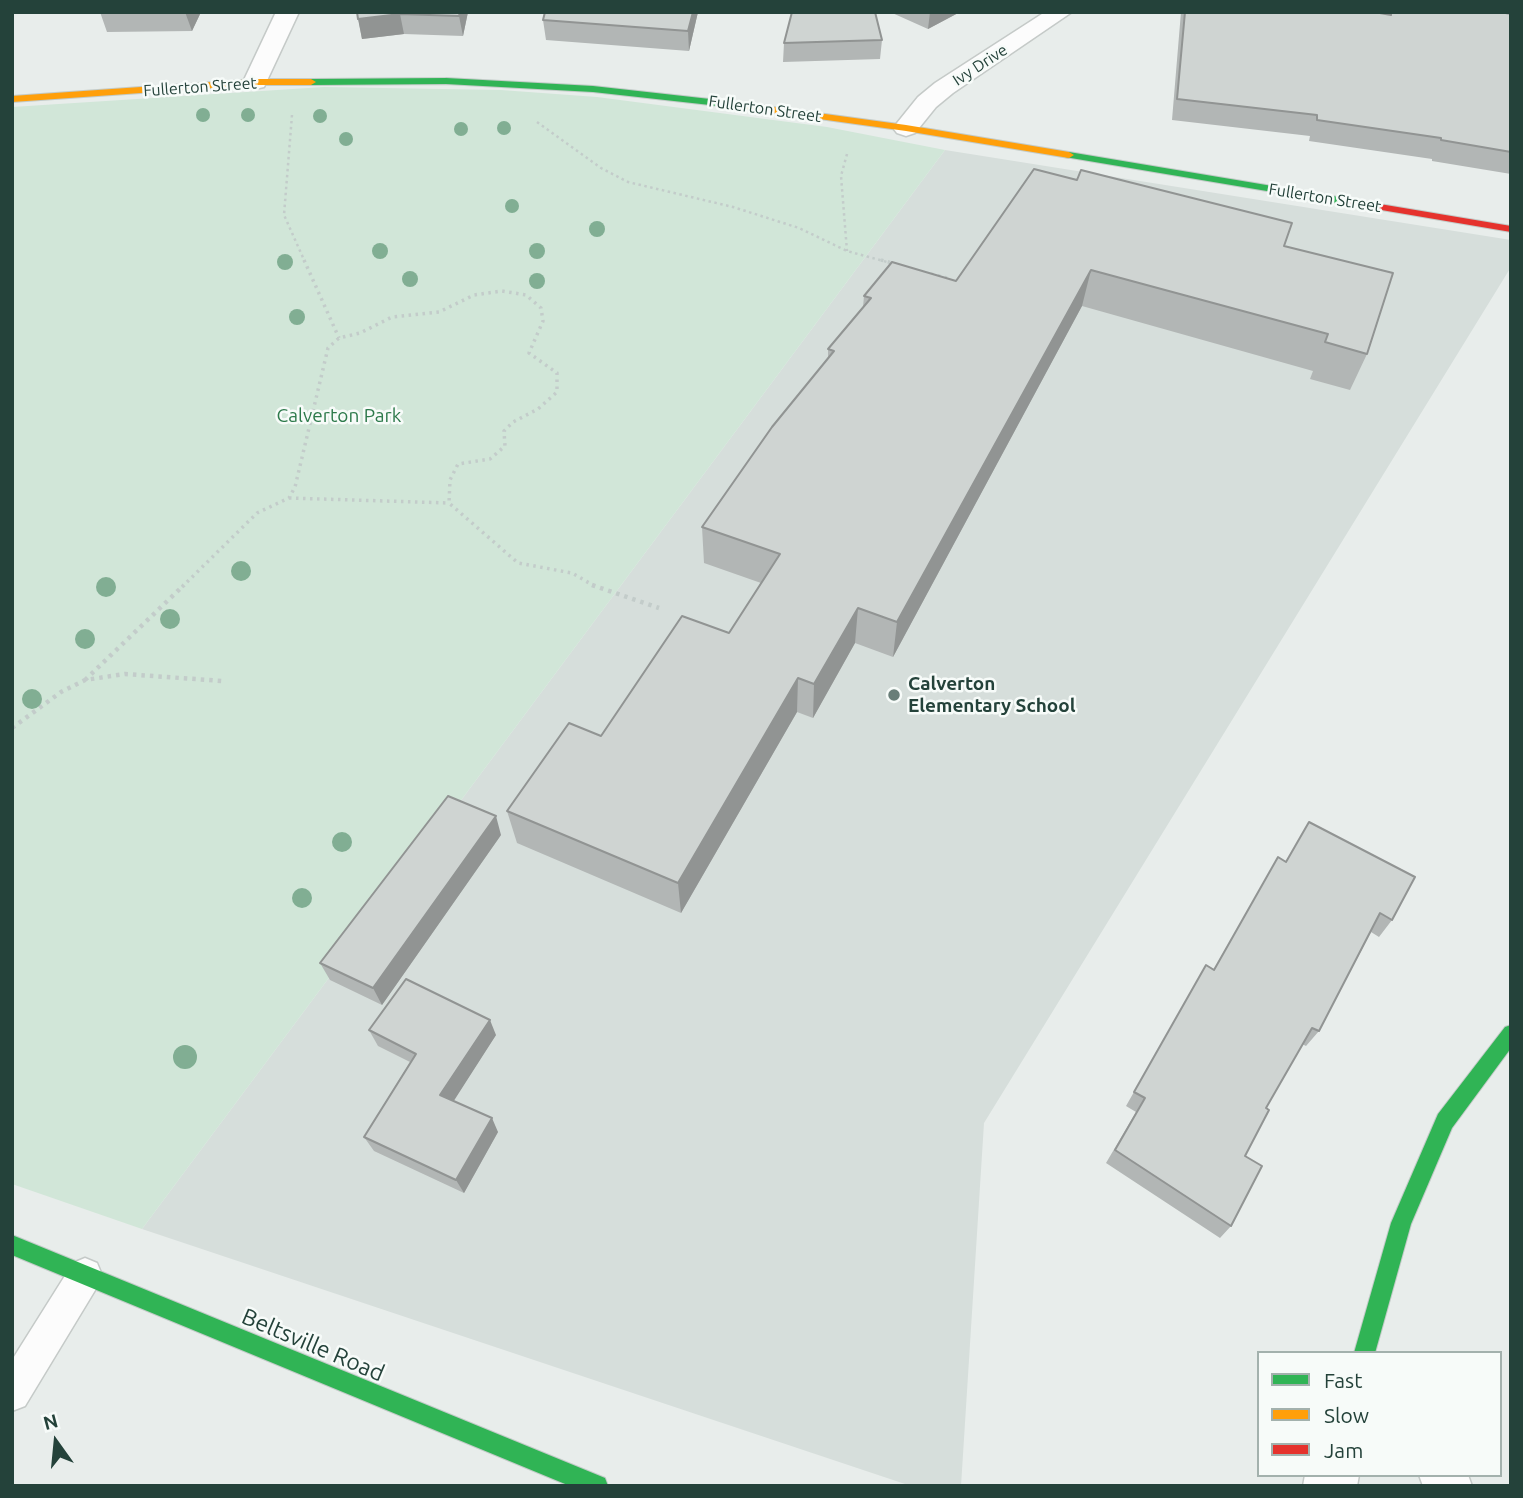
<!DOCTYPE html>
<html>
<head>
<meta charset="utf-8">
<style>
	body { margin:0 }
	#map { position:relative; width:1523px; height:1498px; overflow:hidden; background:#e8edeb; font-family:Ubuntu,sans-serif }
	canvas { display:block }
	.frame { position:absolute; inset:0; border:14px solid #24423a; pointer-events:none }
	.legend { position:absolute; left:1257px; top:1351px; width:245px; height:126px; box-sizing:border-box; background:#f7fbf9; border:2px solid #a3b1ad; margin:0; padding:9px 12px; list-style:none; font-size:21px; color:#24423a }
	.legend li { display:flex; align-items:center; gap:14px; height:35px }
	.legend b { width:35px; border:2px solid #a3b1ad }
	.north { position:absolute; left:21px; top:1407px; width:70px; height:70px; -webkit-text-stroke:5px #f7fbf9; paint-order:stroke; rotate:345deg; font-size:19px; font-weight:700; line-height:28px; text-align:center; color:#24423a }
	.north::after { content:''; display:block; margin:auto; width:24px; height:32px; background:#24423a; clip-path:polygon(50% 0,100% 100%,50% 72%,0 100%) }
</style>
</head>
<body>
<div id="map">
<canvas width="1523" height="1498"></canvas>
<div class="frame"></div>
<ul class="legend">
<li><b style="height:9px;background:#30b455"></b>Fast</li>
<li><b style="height:9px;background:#ff9f0a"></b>Slow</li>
<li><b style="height:9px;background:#e5322d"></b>Jam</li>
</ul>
<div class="north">N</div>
</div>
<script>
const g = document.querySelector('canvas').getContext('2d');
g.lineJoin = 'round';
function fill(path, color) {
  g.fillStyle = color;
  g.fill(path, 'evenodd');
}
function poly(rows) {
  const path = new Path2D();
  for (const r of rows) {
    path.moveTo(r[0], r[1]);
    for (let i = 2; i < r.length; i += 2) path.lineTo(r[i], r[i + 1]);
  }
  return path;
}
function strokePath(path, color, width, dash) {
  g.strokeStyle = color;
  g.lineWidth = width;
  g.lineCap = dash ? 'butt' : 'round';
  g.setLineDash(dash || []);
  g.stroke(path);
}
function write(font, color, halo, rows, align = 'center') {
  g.font = font + ' Ubuntu,sans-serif';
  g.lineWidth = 5;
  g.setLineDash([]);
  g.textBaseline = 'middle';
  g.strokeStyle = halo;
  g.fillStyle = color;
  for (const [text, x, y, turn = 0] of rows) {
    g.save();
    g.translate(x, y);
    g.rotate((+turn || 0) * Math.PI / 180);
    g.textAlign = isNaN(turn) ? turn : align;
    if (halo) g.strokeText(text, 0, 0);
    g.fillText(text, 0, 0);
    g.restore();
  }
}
fill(poly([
	[945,150,1511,240,1511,267,984,1123,961,1486,911,1486,142,1229]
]), '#d6dedb');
fill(poly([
	[324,87,501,90,597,97,827,127,945,150,142,1229,12,1184,12,107]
]), '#d1e6d8');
const lane = poly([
	[85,1258,97,1263,102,1275,97,1287,25,1406,12,1411,12,1360,73,1263,85,1258],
	[1419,1475,1468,1475,1472,1486,1423,1486,1419,1475]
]);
const street = poly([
	[276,12,299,12,264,87,255,89,246,87,243,82,276,12],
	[1045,12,1072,12,953,93,936,107,915,133,906,136,897,133,893,128,918,97,935,83,1045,12],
	[1305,1475,1359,1475,1357,1486,1303,1486,1305,1475]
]);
const fast = poly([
	[446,78,593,86,737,102,742,105,737,108,593,92,446,84,311,85,306,82,311,79,446,78],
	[1069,152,1350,199,1355,202,1350,205,1065,157,1064,155,1069,152],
	[1511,1025,1511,1048,1452,1128,1411,1224,1375,1353,1354,1353,1391,1223,1438,1114,1505,1027,1511,1025],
	[12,1235,605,1478,608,1486,570,1486,12,1255,12,1235]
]);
const slow = poly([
	[255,79,311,79,316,82,311,85,255,85,12,102,12,96,255,79],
	[737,102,906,125,1069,152,1074,155,1069,158,906,131,733,107,732,105,737,102]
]);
const jam = poly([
	[1350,199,1511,226,1511,232,1346,204,1346,200,1350,199]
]);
strokePath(lane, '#c5cac8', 3);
strokePath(street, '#c5cac8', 3);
strokePath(fast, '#c3cbc8', 2);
strokePath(slow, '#c3cbc8', 2);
strokePath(jam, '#c3cbc8', 2);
strokePath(poly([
	[292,115,284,215,305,262],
	[537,122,601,168,628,182,733,207,799,228,847,251,887,262],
	[847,154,841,176,847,251]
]), '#c3ccca', 2.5, [2.5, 3.5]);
strokePath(poly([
	[304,260,339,338],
	[881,260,896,264],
	[931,274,947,278],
	[289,498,449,503],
	[182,587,257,513,289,498,295,487,328,348,339,338,360,333,392,317,439,312,474,295,502,291,526,295,541,308,543,321,529,353,557,373,557,392,538,409,513,422,504,431,505,446,490,459,458,464,450,480,449,503,518,563,572,573,596,587]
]), '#c3ccca', 3.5, [2.5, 4.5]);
strokePath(poly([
	[592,585,659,608],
	[85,680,184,585],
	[12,728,61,692,85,680,125,674,222,681]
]), '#c3ccca', 4.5, [3.5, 5]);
fill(lane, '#fcfcfc');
fill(street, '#fcfcfc');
fill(fast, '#30b455');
fill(slow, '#ff9f0a');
fill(jam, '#e5322d');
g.fillStyle = '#81ae93';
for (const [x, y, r] of [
	[203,115,7],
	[248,115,7],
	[320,116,7],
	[504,128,7],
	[461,129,7],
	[346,139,7],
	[512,206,7],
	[597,229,8],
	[380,251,8],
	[537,251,8],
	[285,262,8],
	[410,279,8],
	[537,281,8],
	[297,317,8],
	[241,571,10],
	[106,587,10],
	[170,619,10],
	[85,639,10],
	[32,699,10],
	[342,842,10],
	[302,898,10],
	[185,1057,12]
]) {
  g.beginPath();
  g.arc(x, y, r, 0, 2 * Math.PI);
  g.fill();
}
fill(poly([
	[100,12,201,12,192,31,107,32],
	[357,12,468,12,463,36,404,34,362,39],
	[698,12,689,51,546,40,543,20],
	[890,12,960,12,928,29],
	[1181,12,1374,12,1386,14,1387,12,1511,12,1511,174,1432,161,1432,159,1309,141,1310,136,1172,120],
	[882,40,880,59,783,62,784,43],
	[1284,246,1367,354,1350,390,1310,379,1313,371,1082,306,893,657,855,643,813,718,797,712,681,913,517,843,507,811,729,633,761,583,704,563,702,527,828,358,828,349,863,307,864,296,956,281],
	[501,835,382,1005,330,980,320,963],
	[1278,857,1392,920,1379,937,1371,932,1319,1031,1306,1046,1302,1044,1266,1108,1245,1156,1231,1226,1220,1238,1106,1163,1136,1112,1126,1106,1206,965,1214,969],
	[369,1030,496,1035,453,1101,498,1132,464,1193,374,1151,364,1137,410,1062,378,1046]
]), '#b2b6b5');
fill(poly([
	[185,12,201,12,192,31],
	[460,12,468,12,463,36,459,16],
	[693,12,698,12,689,51,688,31],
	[930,12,960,12,928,29],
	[400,14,404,34,362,39,358,19],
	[1091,270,1082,306,893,657,897,622],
	[858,608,855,643,813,718,814,684],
	[798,678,797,712,681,913,678,883],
	[496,816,501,835,382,1005,373,988],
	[490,1020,496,1035,448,1110,440,1095],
	[492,1118,498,1132,464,1193,456,1180]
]), '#919493');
const building = poly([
	[357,12,460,12,459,16,400,14,358,19,357,12],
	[545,12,693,12,688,31,543,20,545,12],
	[792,12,875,12,882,40,784,43,792,12],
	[1185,12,1374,12,1391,15,1391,12,1500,12,1511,14,1511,152,1441,140,1441,138,1317,120,1317,115,1177,99,1185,12],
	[1034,169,1077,180,1081,170,1292,223,1284,246,1393,273,1367,354,1325,342,1328,334,1091,270,897,622,858,608,814,684,798,678,678,883,507,811,569,723,601,736,682,616,729,633,780,554,702,527,772,427,834,351,828,349,871,298,864,296,892,262,956,281,1034,169],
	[448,796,496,816,373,988,320,963,448,796],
	[1309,822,1415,877,1392,920,1380,913,1319,1031,1312,1028,1266,1108,1269,1110,1245,1156,1262,1166,1231,1226,1115,1150,1145,1098,1134,1092,1206,965,1214,970,1278,857,1286,862,1309,822],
	[406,979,490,1020,440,1095,492,1118,456,1180,364,1137,416,1054,369,1030,406,979]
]);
fill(building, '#cfd4d2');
strokePath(building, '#919493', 2);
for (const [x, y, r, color] of [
	[894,695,7,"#697e78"]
]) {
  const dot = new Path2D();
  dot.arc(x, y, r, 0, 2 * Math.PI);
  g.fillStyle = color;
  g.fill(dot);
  strokePath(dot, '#f7fbf9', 2.5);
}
write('16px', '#24423a', '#f7fbf9', [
	["Ivy Drive",980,65,-33],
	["Fullerton Street",200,87,-4],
	["Fullerton Street",765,109,8],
	["Fullerton Street",1325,198,9]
]);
write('19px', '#2d7a4b', '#f7fbf9', [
	["Calverton Park",339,416]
]);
write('bold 19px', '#24423a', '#f7fbf9', [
	["Calverton",908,684],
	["Elementary School",908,706]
], 'left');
write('23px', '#24423a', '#f7fbf9', [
	["Beltsville Road",313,1345,23]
]);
</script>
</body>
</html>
